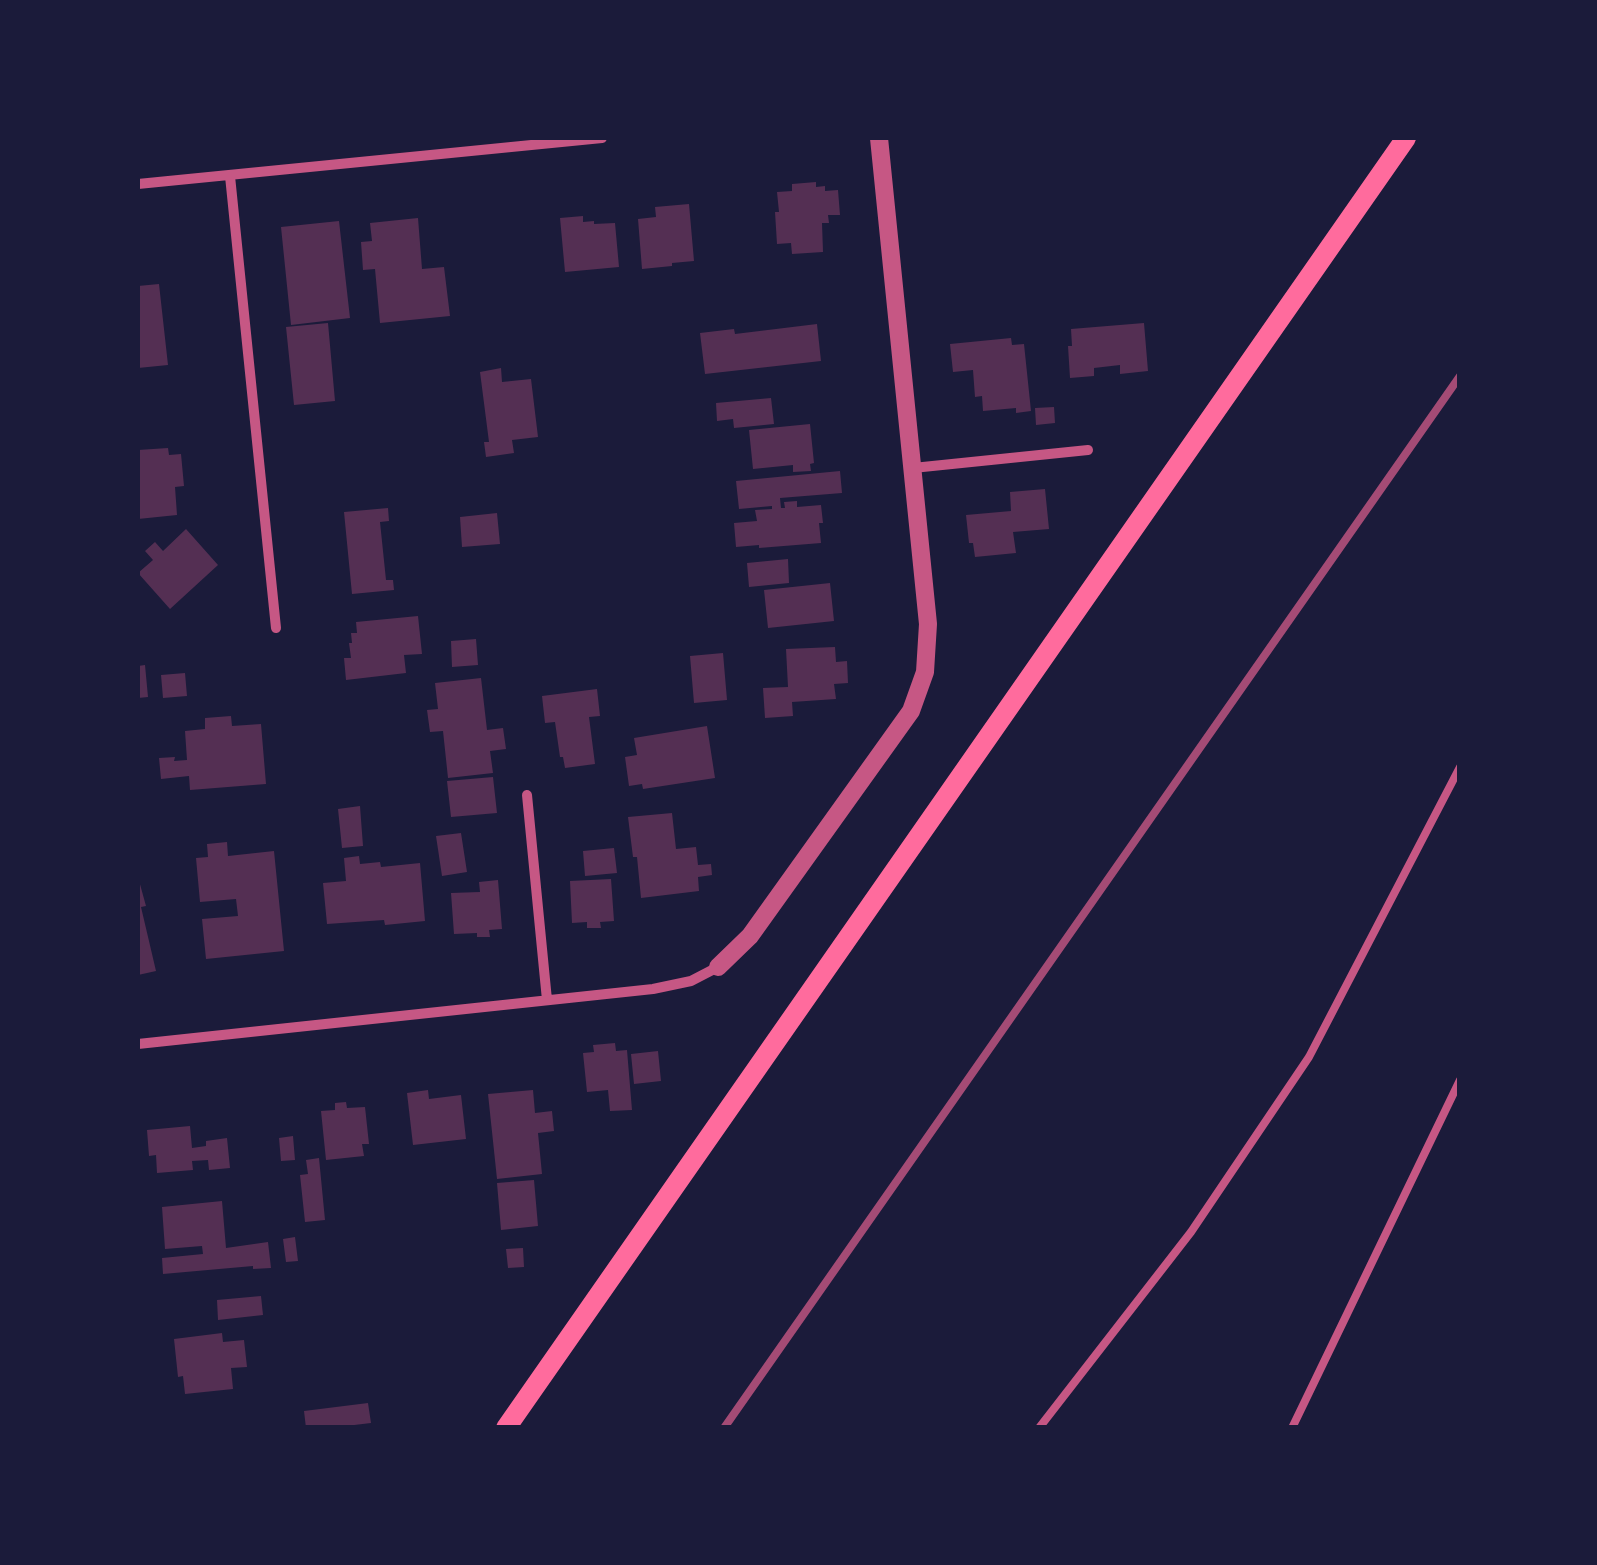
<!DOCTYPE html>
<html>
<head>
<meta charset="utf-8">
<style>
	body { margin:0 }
	#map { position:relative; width:1597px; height:1565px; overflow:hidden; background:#1b1b3a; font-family:Barlow,sans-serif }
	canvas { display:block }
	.frame { position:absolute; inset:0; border:140px solid #1b1b3a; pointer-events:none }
</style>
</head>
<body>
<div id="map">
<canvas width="1597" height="1565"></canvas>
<div class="frame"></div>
</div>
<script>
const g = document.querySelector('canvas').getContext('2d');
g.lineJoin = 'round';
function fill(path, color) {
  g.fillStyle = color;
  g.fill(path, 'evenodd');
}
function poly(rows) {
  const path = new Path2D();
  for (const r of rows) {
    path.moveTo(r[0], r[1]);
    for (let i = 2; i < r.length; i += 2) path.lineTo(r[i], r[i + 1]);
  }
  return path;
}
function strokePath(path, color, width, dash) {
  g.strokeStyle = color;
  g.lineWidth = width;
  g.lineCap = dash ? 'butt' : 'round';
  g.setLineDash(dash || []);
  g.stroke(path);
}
fill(poly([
	[816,182,816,187,825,186,825,191,838,190,840,215,828,215,829,223,822,223,823,252,792,254,791,243,777,244,775,212,779,212,777,192,792,191,792,184],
	[689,204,694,261,672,263,672,266,642,269,638,219,656,217,655,207],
	[583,216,583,222,594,221,594,224,615,223,619,267,565,272,560,218],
	[418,218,422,269,444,267,450,316,380,323,375,269,363,270,361,242,372,241,370,223],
	[339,221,350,318,291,325,281,227],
	[159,284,168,365,138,368,138,286],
	[328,323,335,401,294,405,286,327],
	[1144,323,1148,371,1120,374,1120,365,1094,368,1094,376,1070,378,1068,346,1072,346,1071,329],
	[817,324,821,361,705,374,700,333,734,329,735,334],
	[1011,338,1012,345,1024,344,1031,411,1016,413,1016,408,983,411,982,396,975,397,973,370,953,372,950,344],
	[501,368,502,382,531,379,538,437,512,440,514,453,486,457,484,442,489,442,480,372],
	[771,398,774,424,734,428,733,419,717,421,716,403],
	[1054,407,1055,423,1036,425,1035,408],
	[810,424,814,463,810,464,811,471,793,472,793,465,753,469,749,430],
	[168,448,169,455,181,454,184,486,175,487,177,515,138,519,138,450],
	[840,471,842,493,780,498,781,508,785,508,784,502,797,501,797,507,821,505,823,523,819,523,821,543,759,548,759,545,736,547,734,523,757,521,755,510,772,509,772,506,739,509,736,481],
	[1045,489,1049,529,1013,532,1016,553,975,557,973,543,969,543,966,515,1011,511,1010,492],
	[388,508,389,521,380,522,386,580,393,580,394,590,352,594,344,512],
	[497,513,500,544,462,547,460,517],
	[186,529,218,565,170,609,138,573,153,560,145,551,155,542,163,551],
	[788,559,789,583,749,587,747,563],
	[830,583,834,621,768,628,764,590],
	[418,616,422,654,404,655,406,673,346,680,344,658,351,658,349,643,352,643,351,633,357,633,356,622],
	[476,639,478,665,452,667,451,641],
	[835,647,836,662,847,661,848,683,834,684,836,699,792,702,793,716,765,718,763,688,788,687,786,649],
	[723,653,727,700,694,703,690,656],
	[145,665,148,697,138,698,138,666],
	[185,673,187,696,163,698,161,675],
	[481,678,487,730,503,728,506,749,490,751,493,773,448,778,443,731,430,732,427,710,438,709,435,683],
	[597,689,600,716,589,717,595,764,565,768,563,757,560,757,555,722,545,723,542,696],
	[231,716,232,726,261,724,266,784,190,790,189,776,161,779,159,758,175,757,174,761,187,760,185,731,205,729,205,718],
	[707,726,715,778,643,789,642,784,629,786,625,757,637,755,634,738],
	[493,777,497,813,451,817,447,781],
	[360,806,363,846,342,848,338,809],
	[672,813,676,849,696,847,698,865,711,864,712,875,698,877,699,891,641,898,637,857,633,857,628,817],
	[461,833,467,872,442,876,436,836],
	[227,842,228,856,274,851,284,951,206,959,202,919,238,916,236,899,200,902,196,858,208,857,207,844],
	[614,848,617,873,585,876,583,851],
	[359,856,360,864,380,862,381,867,420,863,425,921,385,925,384,920,327,924,323,883,346,881,344,858],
	[138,877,146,906,141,907,156,971,138,975],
	[611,879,614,921,600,922,601,928,587,928,587,922,572,923,570,881],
	[498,880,502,929,489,930,490,937,477,937,477,933,454,934,451,893,480,892,479,882],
	[615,1043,616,1051,627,1050,632,1110,610,1111,608,1090,587,1092,583,1053,594,1052,593,1045],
	[658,1051,661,1081,634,1084,631,1054],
	[428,1090,429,1099,461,1095,466,1139,413,1145,407,1093],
	[533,1090,535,1113,552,1111,554,1131,538,1133,542,1174,497,1179,488,1094],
	[346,1102,347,1108,365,1107,369,1144,362,1144,364,1156,326,1160,321,1111,335,1110,335,1103],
	[190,1126,192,1148,206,1146,206,1141,227,1138,230,1168,209,1170,208,1160,192,1161,193,1170,157,1173,156,1155,149,1156,147,1130],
	[293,1136,295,1160,281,1161,279,1138],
	[319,1158,325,1220,305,1222,300,1175,308,1174,306,1160],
	[534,1180,538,1226,501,1230,497,1183],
	[222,1201,226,1248,268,1242,271,1268,253,1269,253,1266,163,1274,162,1258,203,1254,202,1246,165,1249,162,1207],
	[295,1237,298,1261,286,1262,283,1239],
	[523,1248,524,1267,508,1268,506,1249],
	[261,1296,263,1315,218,1320,217,1300],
	[222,1333,223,1342,244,1340,247,1367,231,1368,233,1389,185,1394,183,1376,178,1377,174,1339],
	[368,1403,371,1423,329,1428,306,1428,304,1411]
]), '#542f53');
strokePath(poly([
	[1039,1428,1191,1232,1309,1057,1460,767],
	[1292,1428,1460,1080]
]), '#c65784', 8);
strokePath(poly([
	[230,176,276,628],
	[138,184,602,138],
	[913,468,1088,450],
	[527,795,547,1000],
	[138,1044,653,989,691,981,718,967]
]), '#c65784', 10);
strokePath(poly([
	[718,967,750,936,911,711,925,672,928,624,879,138]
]), '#c65784', 18);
strokePath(poly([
	[506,1428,1406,138]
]), '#ff6b9d', 20);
strokePath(poly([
	[724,1428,1460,376]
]), '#a44b75', 8);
</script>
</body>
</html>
